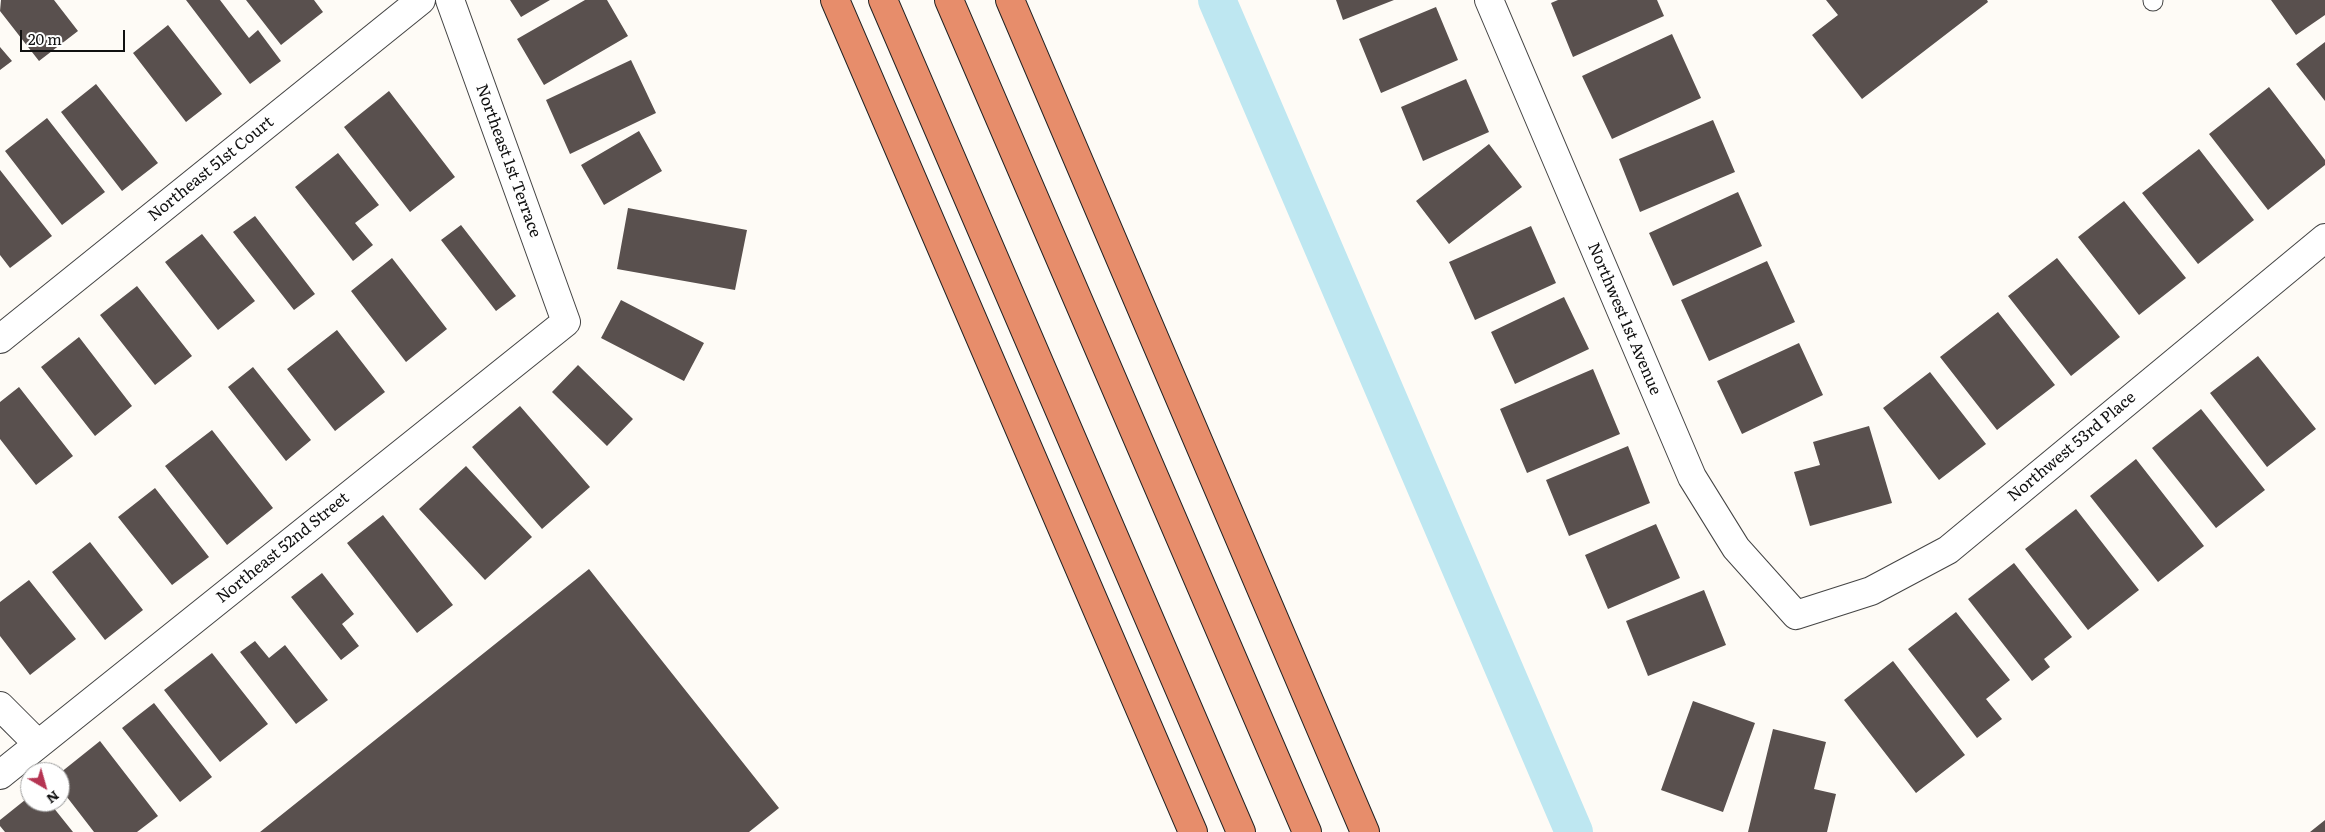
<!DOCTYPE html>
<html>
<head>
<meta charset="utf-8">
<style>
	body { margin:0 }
	#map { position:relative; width:2325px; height:832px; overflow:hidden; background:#fefbf6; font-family:Literata,serif }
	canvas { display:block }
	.north { position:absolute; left:20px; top:762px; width:50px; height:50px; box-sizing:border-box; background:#fff; border:1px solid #a0a0a0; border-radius:50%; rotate:142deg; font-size:14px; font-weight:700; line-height:20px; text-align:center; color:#111 }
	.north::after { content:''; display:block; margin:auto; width:18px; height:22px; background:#b53452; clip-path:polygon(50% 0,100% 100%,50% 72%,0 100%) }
	.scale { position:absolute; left:20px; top:30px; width:105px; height:22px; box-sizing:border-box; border:2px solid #111; border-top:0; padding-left:6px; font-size:15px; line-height:18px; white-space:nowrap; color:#111; -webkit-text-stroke:4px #fff; paint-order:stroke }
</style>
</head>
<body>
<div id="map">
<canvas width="2325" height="832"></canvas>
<div class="north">N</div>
<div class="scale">20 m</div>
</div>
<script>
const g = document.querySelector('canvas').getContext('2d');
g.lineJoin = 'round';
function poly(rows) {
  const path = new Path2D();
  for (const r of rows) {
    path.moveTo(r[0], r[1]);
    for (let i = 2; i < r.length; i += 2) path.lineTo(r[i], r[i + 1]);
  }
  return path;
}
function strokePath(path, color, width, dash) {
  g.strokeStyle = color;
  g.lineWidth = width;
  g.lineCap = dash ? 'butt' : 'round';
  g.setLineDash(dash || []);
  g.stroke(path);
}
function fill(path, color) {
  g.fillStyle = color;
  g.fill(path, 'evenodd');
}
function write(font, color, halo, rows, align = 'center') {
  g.font = font + ' Literata,serif';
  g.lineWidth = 5;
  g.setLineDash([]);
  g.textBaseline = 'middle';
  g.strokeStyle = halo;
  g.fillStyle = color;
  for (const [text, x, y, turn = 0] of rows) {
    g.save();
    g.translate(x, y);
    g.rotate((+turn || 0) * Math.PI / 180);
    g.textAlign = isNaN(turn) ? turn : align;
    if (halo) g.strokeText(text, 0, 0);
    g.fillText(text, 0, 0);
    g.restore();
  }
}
strokePath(poly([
	[1217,0,1574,832]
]), '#bee7f1', 38);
fill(poly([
	[1,0,54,0,78,31,39,61,0,11],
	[186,0,220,0,249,38,258,30,281,61,250,84],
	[246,0,314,0,323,12,281,45],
	[510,0,550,0,521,17],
	[585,0,607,0,628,36,544,85,517,39],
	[1336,0,1394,0,1343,20],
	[1558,0,1657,0,1664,16,1573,57,1551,3],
	[1826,0,1987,0,1988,2,1862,99,1812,35,1838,15],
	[2271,0,2325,0,2325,15,2296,35],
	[1436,7,1458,60,1381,93,1359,39],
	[168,25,222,94,186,122,133,53],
	[1672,34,1701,98,1612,139,1582,76],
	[2325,42,2325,101,2296,64],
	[0,47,12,61,0,70],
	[631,60,656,113,570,154,546,100],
	[1466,79,1489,132,1423,161,1401,107],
	[96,84,158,163,122,191,61,112],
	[2269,87,2325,160,2325,165,2268,210,2209,134],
	[389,91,455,177,410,212,344,127],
	[47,118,105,192,62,225,5,151],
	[1713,120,1735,172,1640,212,1619,159],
	[639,131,662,171,604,205,581,165],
	[1489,144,1522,187,1449,244,1416,201],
	[2199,149,2254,220,2198,264,2142,193],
	[338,153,379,205,355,223,373,245,353,261,295,187],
	[0,170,52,236,10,268,0,255],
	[1738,192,1762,246,1673,286,1649,233],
	[2124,201,2186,278,2139,315,2078,237],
	[628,208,747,230,735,290,617,269],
	[255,216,315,294,294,310,233,232],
	[461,225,516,296,496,311,441,240],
	[1531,226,1556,283,1475,320,1449,262],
	[202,234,255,301,218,330,165,262],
	[392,258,447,329,406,362,351,291],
	[2057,258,2120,337,2071,376,2008,296],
	[1767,261,1795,322,1709,361,1681,300],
	[137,286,192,356,155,385,100,315],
	[1564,297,1589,349,1515,384,1491,332],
	[621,300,704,343,684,381,601,338],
	[1998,312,2055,385,1997,430,1940,357],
	[337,330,385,392,335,431,287,369],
	[79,337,132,406,95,436,41,367],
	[1799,343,1823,395,1742,434,1717,381],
	[2258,356,2316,429,2267,467,2210,393],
	[578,365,633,419,607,446,552,392],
	[253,367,311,440,286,461,228,387],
	[1593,369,1620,434,1527,473,1500,409],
	[1930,372,1986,444,1939,480,1883,408],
	[19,387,73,456,36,485,0,439,0,402],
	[520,406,590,487,542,529,472,447],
	[2201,409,2265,490,2216,528,2152,448],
	[1869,426,1892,503,1810,526,1794,472,1820,465,1813,442],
	[212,430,273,508,227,545,165,466],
	[1628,446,1650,503,1569,536,1546,480],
	[2136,459,2204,546,2158,582,2090,496],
	[466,466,532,537,485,580,419,509],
	[155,488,209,557,172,585,118,517],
	[2076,509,2139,590,2088,630,2025,549],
	[383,515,453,605,417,633,347,543],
	[1656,524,1680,578,1608,609,1585,555],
	[90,542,143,610,105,640,52,572],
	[2014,563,2072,637,2044,659,2050,667,2032,681,1968,599],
	[589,569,779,808,749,832,260,832],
	[322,573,354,614,342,624,359,646,341,660,291,597],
	[29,580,76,639,30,675,0,636,0,602],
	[1704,590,1726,645,1648,676,1626,621],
	[1956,612,2010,680,1986,699,2002,719,1977,738,1908,649],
	[255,641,269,658,285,645,328,700,296,724,240,652],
	[212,653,268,724,220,762,164,690],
	[1893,661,1965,755,1916,793,1844,700],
	[1693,701,1755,723,1723,812,1661,790],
	[154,703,212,777,180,802,122,728],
	[1773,729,1826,742,1814,789,1836,794,1827,832,1748,832],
	[100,741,158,816,137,832,94,832,60,788,60,773],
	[30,796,30,802,49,802,73,832,5,832,0,826,0,820],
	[2325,820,2325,832,2310,832]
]), '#59504e');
const service = poly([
	[2153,0,2153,1]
]);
const minor = poly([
	[1489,0,1692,477,1736,548,1796,615,1871,591,1948,550,2325,238],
	[0,339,421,0],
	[0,706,38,744],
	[0,775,566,322,450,0]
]);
const motorway = poly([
	[835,0,1193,832],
	[883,0,1241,832],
	[949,0,1307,832],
	[1010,0,1365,832]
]);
strokePath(service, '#444', 21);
strokePath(minor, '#444', 30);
strokePath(motorway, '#222', 30);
strokePath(service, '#fff', 19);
strokePath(minor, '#fff', 28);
strokePath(motorway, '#e78d6b', 28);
write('16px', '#111', '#fff', [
	["Northeast 1st Terrace",508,161,70],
	["Northeast 51st Court",211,169,-39],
	["Northwest 1st Avenue",1624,319,67],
	["Northwest 53rd Place",2072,447,-40],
	["Northeast 52nd Street",283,548,-39]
]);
</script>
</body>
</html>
